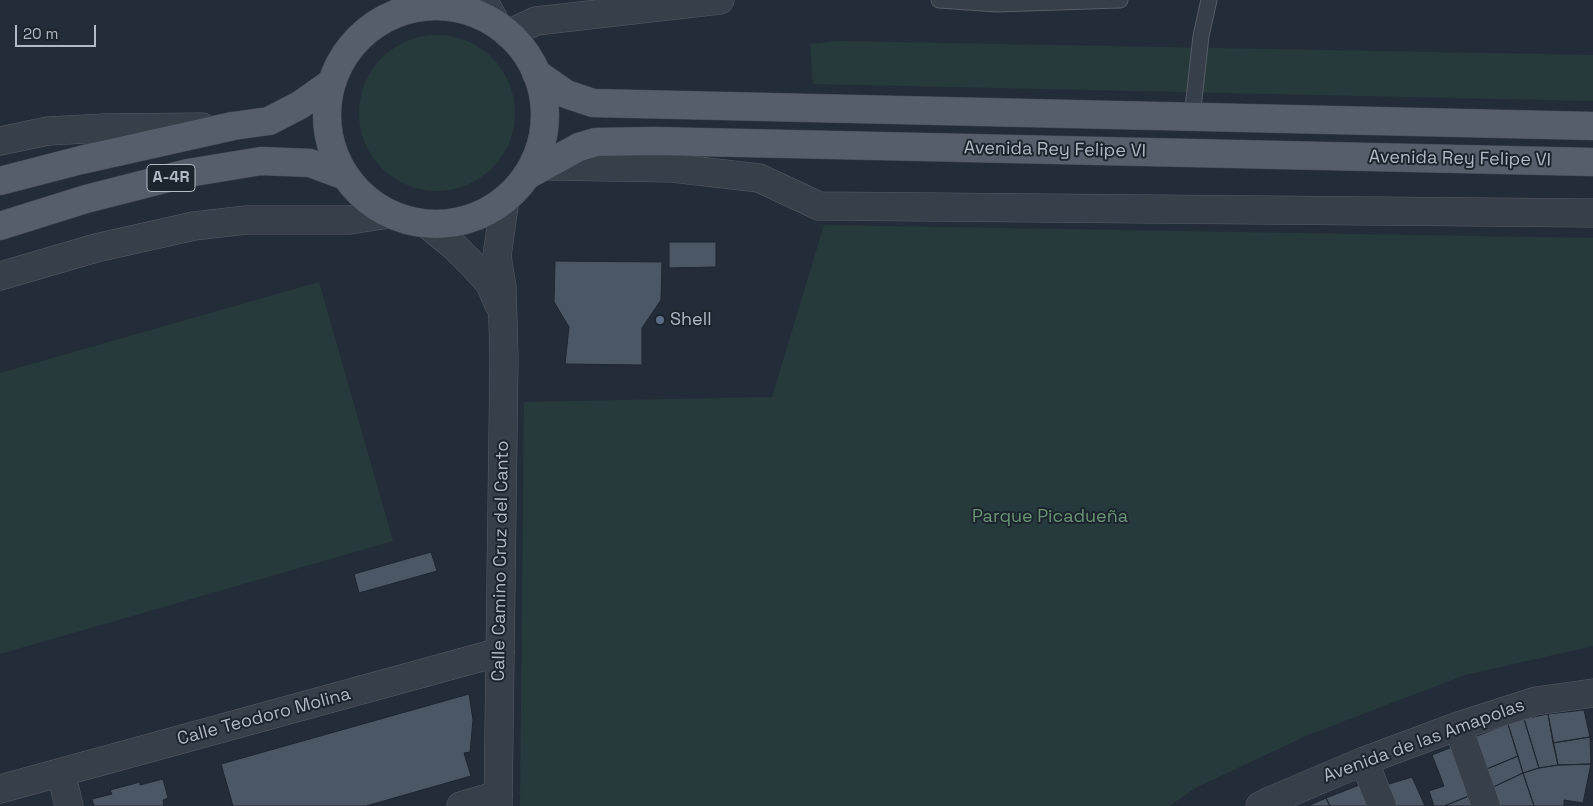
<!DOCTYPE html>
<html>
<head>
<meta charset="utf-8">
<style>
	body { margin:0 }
	#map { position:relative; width:1593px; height:806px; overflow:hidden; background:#232d39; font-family:"Space Grotesk",sans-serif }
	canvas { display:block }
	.scale { position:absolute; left:15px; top:25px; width:81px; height:22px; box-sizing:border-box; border:2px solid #b2bac6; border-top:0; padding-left:6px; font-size:15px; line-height:18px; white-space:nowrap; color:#b2bac6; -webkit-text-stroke:4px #1c242e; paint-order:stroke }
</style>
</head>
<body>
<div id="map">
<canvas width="1593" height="806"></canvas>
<div class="scale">20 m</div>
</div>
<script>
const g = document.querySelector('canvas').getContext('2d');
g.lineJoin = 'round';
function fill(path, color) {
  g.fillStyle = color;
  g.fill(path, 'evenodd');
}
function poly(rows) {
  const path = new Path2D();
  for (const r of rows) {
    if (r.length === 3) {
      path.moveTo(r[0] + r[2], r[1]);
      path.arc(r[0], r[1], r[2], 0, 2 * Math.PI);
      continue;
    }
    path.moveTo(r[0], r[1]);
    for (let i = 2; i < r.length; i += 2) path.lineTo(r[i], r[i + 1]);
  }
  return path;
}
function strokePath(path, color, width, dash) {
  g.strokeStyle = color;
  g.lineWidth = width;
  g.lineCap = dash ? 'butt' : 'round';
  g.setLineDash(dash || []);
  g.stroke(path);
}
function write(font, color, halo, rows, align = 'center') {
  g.font = font + ' "Space Grotesk",sans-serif';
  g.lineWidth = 4;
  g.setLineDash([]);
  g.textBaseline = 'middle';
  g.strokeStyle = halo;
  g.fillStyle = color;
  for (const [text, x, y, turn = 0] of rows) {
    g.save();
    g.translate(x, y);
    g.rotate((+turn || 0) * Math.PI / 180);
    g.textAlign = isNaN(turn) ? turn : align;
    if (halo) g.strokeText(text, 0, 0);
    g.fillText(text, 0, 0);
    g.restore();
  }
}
fill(poly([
	[437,113,78],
	[837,41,1593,55,1593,101,813,84,810,44],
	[824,225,1593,238,1593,646,1465,675,1308,735,1195,788,1170,806,520,806,524,402,772,397],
	[319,282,393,541,0,654,0,373]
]), '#263a3b');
const building = poly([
	[669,242,716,242,716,267,669,268,669,242],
	[555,261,662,262,661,300,642,328,642,365,565,364,569,327,554,302,555,261],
	[431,552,437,571,359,593,354,574,431,552],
	[469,694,473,720,470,752,464,753,471,776,366,806,233,806,221,764,469,694],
	[1584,710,1590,737,1553,743,1548,714,1584,710],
	[1548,714,1558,765,1539,768,1524,719,1548,714],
	[1524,719,1539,768,1523,773,1508,724,1524,719],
	[1508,724,1518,756,1482,771,1469,739,1508,724],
	[1590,737,1591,764,1558,765,1553,743,1590,737],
	[1455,746,1474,794,1444,806,1434,806,1429,791,1444,786,1432,755,1455,746],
	[1518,756,1523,773,1489,789,1482,771,1518,756],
	[1591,764,1583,803,1564,800,1564,806,1534,806,1523,773,1539,768,1558,765,1591,764],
	[1523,773,1534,806,1496,806,1489,789,1523,773],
	[1412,777,1425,806,1395,806,1386,785,1412,777],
	[163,779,168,798,163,800,164,806,94,806,92,799,112,794,110,790,140,782,140,785,163,779],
	[1362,784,1372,806,1330,806,1326,798,1362,784],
	[1474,794,1478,806,1444,806,1474,794],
	[1326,798,1330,806,1308,806,1326,798]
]);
fill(building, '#4c5765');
strokePath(building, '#1e2630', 1);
const service = poly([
	[939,0,997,4,1120,0],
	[1192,117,1201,36,1209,0]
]);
const minor = poly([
	[483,0,497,25],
	[405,10,416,0],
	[508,34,536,21,720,0],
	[0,141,48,131,105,128,202,127],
	[545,166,672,168,759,178,819,206,1593,213],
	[1458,726,1486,806],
	[1364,761,1382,806],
	[61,773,69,806],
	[0,789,500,652],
	[461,806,498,795],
	[1260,806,1272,800,1364,761,1458,726,1536,701,1593,693]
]);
const tertiary = poly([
	[427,224,455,247,475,267,490,284,499,305],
	[0,276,96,248,194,226,246,220,350,220,389,214],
	[498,806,504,358,502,287,497,256,505,199]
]);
const primary = poly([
	[436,115,109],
	[536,73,566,94,593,103,1593,126],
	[526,176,579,147,596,142,655,141,1593,162],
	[0,181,81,160,233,126,269,121,300,105,331,83],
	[0,226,86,199,188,173,261,161,310,163,345,176]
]);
strokePath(service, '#555d68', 17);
strokePath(minor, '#555d68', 29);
strokePath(tertiary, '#555d68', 29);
strokePath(primary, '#404853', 29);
strokePath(service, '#373f4a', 15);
strokePath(minor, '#373f4a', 28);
strokePath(tertiary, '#373f4a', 28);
strokePath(primary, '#555e6a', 28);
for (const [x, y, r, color] of [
	[660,320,5,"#5c6f8a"]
]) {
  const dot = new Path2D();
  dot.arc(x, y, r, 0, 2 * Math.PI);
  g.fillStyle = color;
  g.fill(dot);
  strokePath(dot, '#1c242e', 2);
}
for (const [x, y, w] of [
	[171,178,48]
]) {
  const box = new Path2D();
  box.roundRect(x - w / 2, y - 13.5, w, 27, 4);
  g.fillStyle = '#1c242e';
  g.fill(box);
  strokePath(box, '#b2bac6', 1);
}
write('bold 16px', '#b2bac6', null, [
	["A-4R",171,178]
]);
write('18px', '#b2bac6', '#1c242e', [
	["Avenida Rey Felipe VI",1055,150,1],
	["Avenida Rey Felipe VI",1460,159,1],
	["Calle Camino Cruz del Canto",501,561,-89],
	["Calle Teodoro Molina",264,717,-15],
	["Avenida de las Amapolas",1424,741,-20]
]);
write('18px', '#b2bac6', '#1c242e', [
	["Shell",670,320]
], 'left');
write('18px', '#6a9573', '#1c242e', [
	["Parque Picadueña",1050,517]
]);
</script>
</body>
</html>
